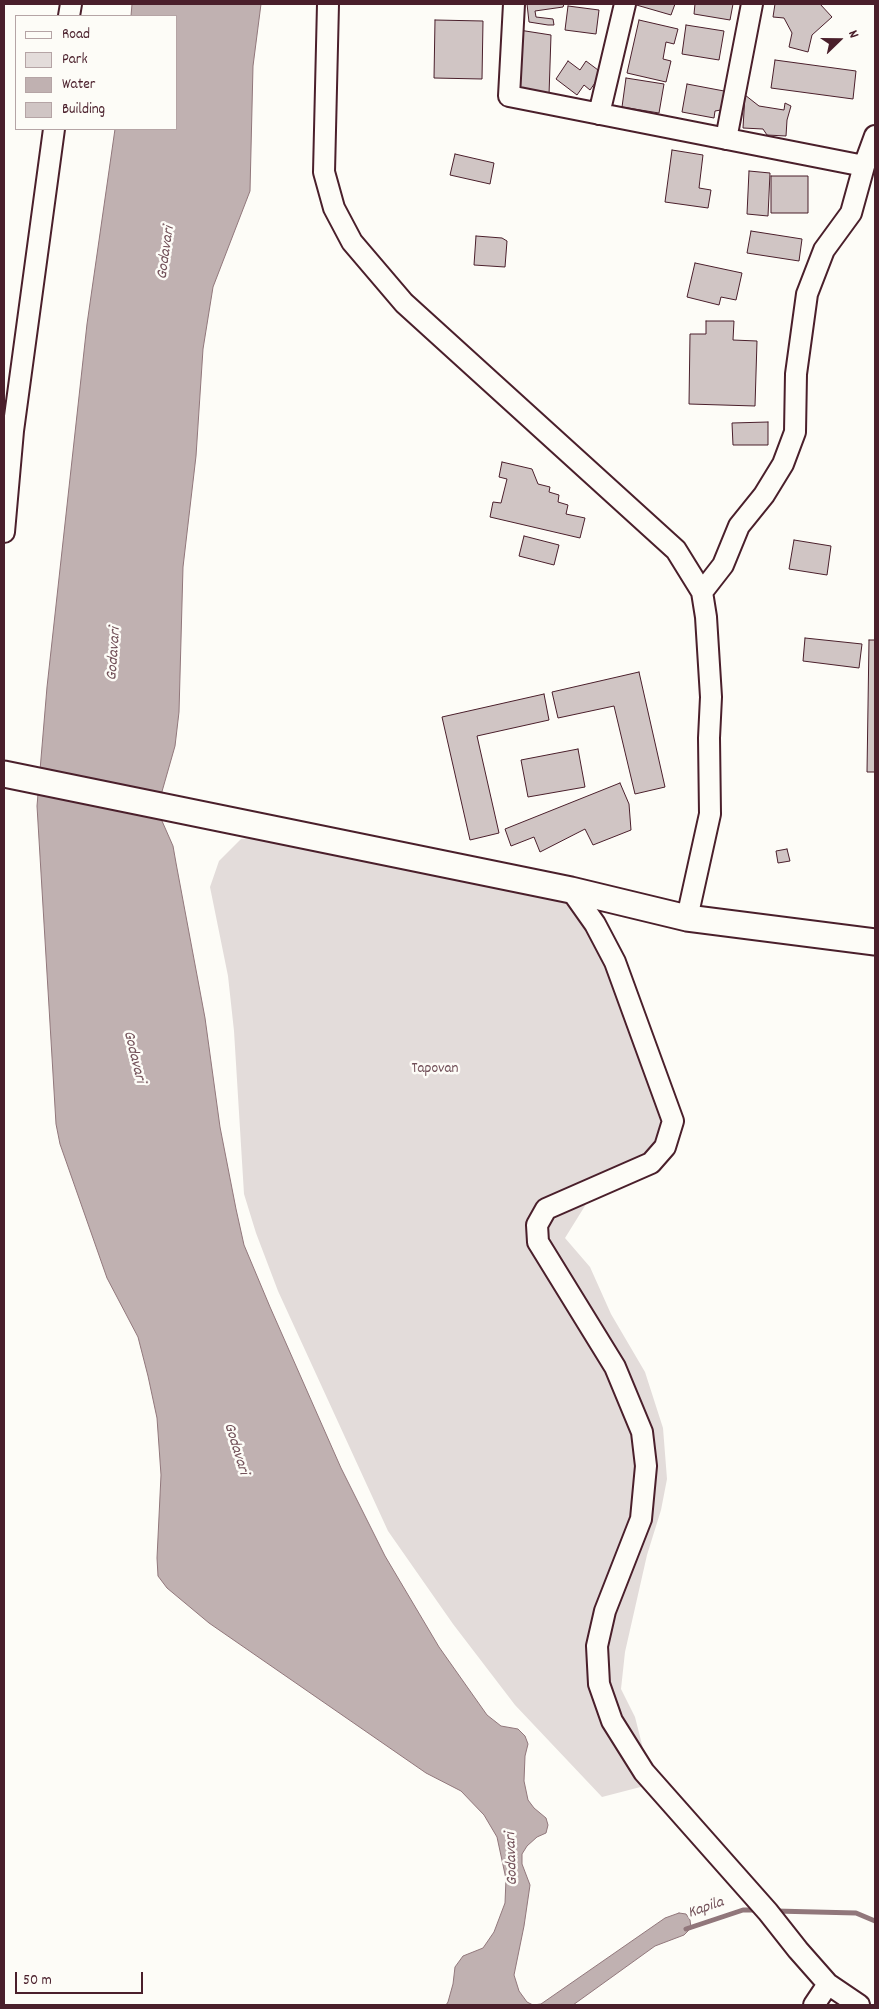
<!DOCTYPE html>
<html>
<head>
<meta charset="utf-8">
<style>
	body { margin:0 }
	#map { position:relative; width:879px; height:2009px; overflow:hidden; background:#fdfcf7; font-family:Dekko,sans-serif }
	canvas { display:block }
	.frame { position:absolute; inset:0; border:5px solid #4a1f2b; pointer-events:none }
	.legend { position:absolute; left:15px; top:15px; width:162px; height:115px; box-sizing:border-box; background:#fdfcf7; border:1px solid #b5a4a5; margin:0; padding:6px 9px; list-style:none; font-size:15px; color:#4a1f2b }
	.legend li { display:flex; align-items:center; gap:10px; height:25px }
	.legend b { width:25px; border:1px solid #b5a4a5 }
	.north { position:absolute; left:814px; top:15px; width:50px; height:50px; -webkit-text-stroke:4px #fdfcf7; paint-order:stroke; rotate:68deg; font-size:14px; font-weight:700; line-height:20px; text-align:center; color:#4a1f2b }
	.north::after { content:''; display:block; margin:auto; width:18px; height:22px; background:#4a1f2b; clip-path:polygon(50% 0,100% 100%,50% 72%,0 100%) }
	.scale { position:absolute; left:15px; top:1972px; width:128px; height:22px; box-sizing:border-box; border:2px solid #4a1f2b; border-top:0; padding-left:6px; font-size:15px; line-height:18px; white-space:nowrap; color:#4a1f2b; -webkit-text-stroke:4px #fdfcf7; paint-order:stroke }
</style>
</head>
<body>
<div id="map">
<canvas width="879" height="2009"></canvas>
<div class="frame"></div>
<ul class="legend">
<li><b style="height:6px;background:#fdfcf7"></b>Road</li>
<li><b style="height:14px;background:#e3dcda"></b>Park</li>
<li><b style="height:14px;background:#c0b1b1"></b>Water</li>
<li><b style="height:14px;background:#d0c5c4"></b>Building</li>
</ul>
<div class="north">N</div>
<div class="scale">50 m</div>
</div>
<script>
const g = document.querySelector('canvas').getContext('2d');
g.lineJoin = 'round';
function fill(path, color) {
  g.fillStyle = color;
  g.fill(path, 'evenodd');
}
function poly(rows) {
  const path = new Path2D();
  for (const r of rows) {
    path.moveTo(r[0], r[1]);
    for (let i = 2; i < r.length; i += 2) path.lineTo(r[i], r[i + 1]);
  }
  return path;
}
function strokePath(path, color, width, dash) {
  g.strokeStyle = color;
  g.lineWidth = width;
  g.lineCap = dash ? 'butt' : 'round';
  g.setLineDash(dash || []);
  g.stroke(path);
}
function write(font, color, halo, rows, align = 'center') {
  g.font = font + ' Dekko,sans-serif';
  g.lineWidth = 5;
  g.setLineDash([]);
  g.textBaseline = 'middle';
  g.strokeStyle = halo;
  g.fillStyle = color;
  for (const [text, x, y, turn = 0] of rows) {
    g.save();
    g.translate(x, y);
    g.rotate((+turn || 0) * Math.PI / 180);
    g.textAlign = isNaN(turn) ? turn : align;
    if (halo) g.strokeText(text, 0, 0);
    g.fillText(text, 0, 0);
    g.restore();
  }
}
fill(poly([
	[273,835,556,889,585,919,607,966,678,1136,601,1180,565,1238,590,1267,611,1314,645,1372,663,1428,667,1479,661,1510,647,1555,625,1652,621,1689,635,1717,652,1784,602,1797,515,1705,453,1624,388,1531,278,1291,256,1233,244,1194,234,1031,228,976,210,887,219,861,241,839]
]), '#e3dcda');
const water = poly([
	[132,4,261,4,253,66,250,191,213,287,203,349,196,456,183,567,179,712,175,746,159,802,162,821,173,846,176,863,205,1018,220,1127,236,1209,244,1245,270,1307,341,1468,385,1556,439,1647,487,1715,501,1726,518,1729,525,1736,528,1744,525,1756,524,1781,528,1800,534,1808,546,1818,548,1825,546,1833,537,1837,527,1846,522,1854,522,1864,530,1885,524,1926,514,1975,519,1991,527,2002,533,2005,446,2005,448,2002,453,1984,455,1967,463,1956,483,1948,494,1932,505,1903,506,1879,497,1837,484,1815,461,1791,426,1773,209,1623,167,1588,158,1576,157,1558,161,1475,157,1418,148,1376,138,1337,107,1278,60,1144,56,1124,37,806,47,687,87,324,115,129,176,129,176,16,131,16,132,4],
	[679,1913,686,1914,690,1920,691,1928,684,1935,655,1946,573,2005,533,2005,541,2004,665,1918,679,1913]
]);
fill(water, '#c0b1b1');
strokePath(water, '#91777b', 1);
strokePath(poly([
	[775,1911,856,1913,875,1921],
	[686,1929,743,1910,759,1910]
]), '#91777b', 5);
const building = poly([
	[524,4,564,4,563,7,535,11,536,17,553,19,554,25,548,25,529,22,527,4,524,4],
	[633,4,675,4,671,15,633,4],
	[695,4,733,4,730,20,694,14,695,4],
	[775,4,820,4,832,17,812,35,808,52,789,47,792,33,784,18,773,17,775,4],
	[568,6,599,10,596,34,565,30,568,6],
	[435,20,483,21,482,79,434,78,435,20],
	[639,20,678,29,674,44,666,42,663,59,671,61,666,82,627,73,639,20],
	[686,25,724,31,719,60,682,54,686,25],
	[519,30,551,35,549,95,518,95,519,30],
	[775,60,856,71,853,99,771,88,775,60],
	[568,61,580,70,586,61,602,73,590,90,584,85,577,95,556,79,568,61],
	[626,78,664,84,659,113,622,107,626,78],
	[687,84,724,91,721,110,715,111,714,118,682,112,687,84],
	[745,95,759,106,784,110,785,103,791,106,787,120,786,136,767,135,763,129,743,128,745,95],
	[672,150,703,155,699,188,711,190,708,208,665,202,672,150],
	[455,154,494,163,490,184,450,175,455,154],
	[749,171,770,173,768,216,747,214,749,171],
	[771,176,808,176,808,213,771,213,771,176],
	[751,231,802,239,799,261,747,253,751,231],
	[476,236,502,238,507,241,505,267,474,265,476,236],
	[695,263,742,273,736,300,721,297,719,305,687,297,695,263],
	[706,321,734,321,733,340,757,341,755,406,689,404,690,334,706,334,706,321],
	[768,422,768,445,733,445,732,423,768,422],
	[502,462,532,469,538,484,550,487,549,492,559,495,558,502,568,505,566,514,585,518,580,538,490,517,493,502,501,503,507,479,499,477,502,462],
	[524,536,559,545,554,565,519,556,524,536],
	[794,540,831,546,827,575,789,569,794,540],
	[805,638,862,644,859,668,803,661,805,638],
	[869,640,875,640,875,772,867,772,869,640],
	[639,672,665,787,635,794,614,706,558,718,552,692,639,672],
	[544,694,549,720,477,736,499,833,470,840,442,717,544,694],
	[578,749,585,787,528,797,521,760,578,749],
	[620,783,629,804,631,830,593,845,585,829,540,852,534,837,511,846,505,829,620,783],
	[787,849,790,861,778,863,776,851,787,849]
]);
fill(building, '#d0c5c4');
strokePath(building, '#4a1f2b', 1);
const minor = poly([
	[328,4,324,172,334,208,352,242,404,303,676,550,702,592,706,617,711,697,709,738,710,814,687,918],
	[514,4,509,96,864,166,851,213,824,250,807,294,796,374,795,432,783,464,764,495,739,526,723,565,702,592],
	[69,16,71,4],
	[599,114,625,4],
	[726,139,752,4],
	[864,166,875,136],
	[4,532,13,431,54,129],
	[571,890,595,924,615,962,673,1121,665,1147,651,1163,546,1209,537,1225,538,1242,615,1367,642,1432,646,1466,641,1519,605,1611,597,1646,599,1684,612,1721,644,1772,768,1912,798,1950,828,1984,859,2005],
	[814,2005,828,1984]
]);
const major = poly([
	[4,774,571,890,687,918,875,942]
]);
strokePath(minor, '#4a1f2b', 24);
strokePath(major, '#4a1f2b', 29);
strokePath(minor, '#fdfcf7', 20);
strokePath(major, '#fdfcf7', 25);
write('15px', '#704e57', '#fdfcf7', [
	["Tapovan",435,1070]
]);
write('italic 16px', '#73525a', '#fdfcf7', [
	["Godavari",167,253,-82],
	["Godavari",115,654,-86],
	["Godavari",133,1057,76],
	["Godavari",235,1449,73],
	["Godavari",513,1859,-92],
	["Kapila",706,1909,-19]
]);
</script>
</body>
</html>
